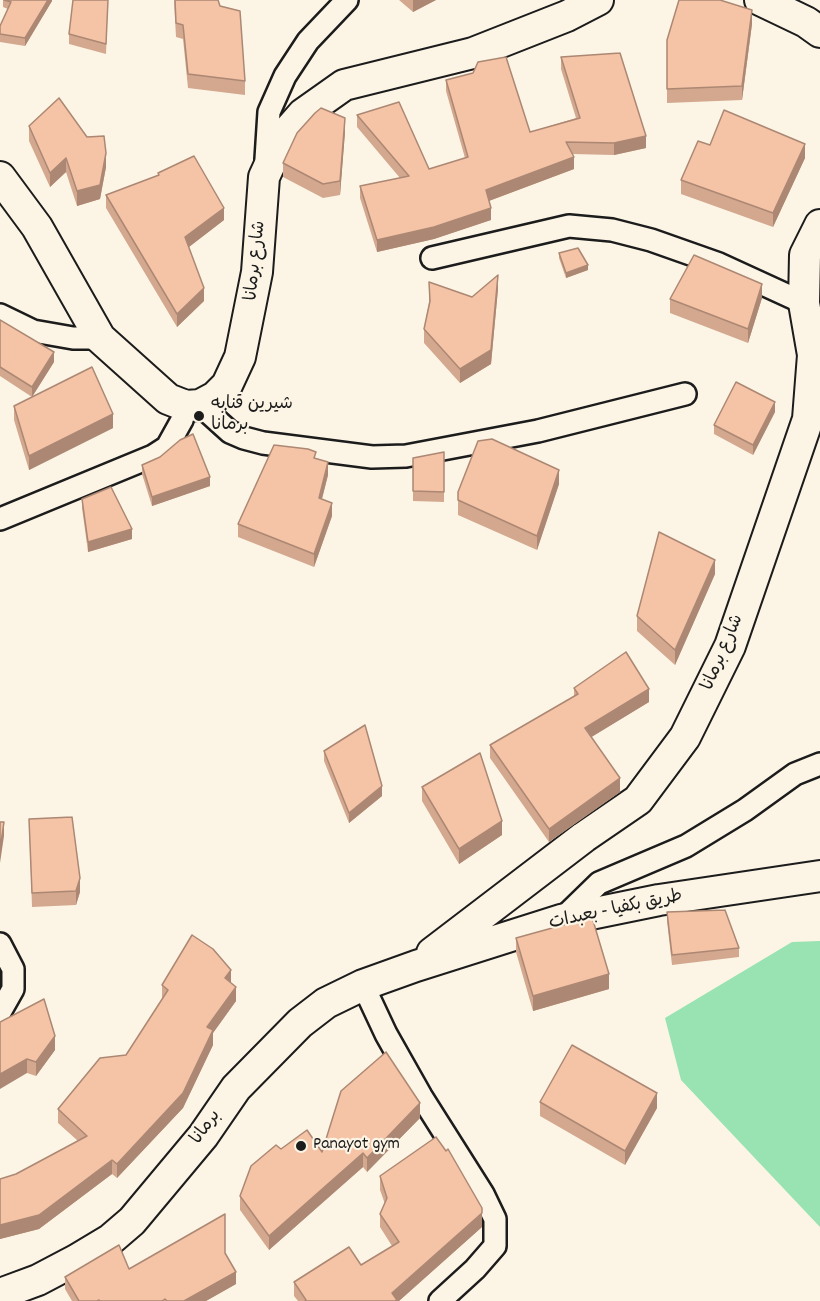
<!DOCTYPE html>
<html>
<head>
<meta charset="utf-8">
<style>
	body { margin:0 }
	canvas { display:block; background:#fcf5e5 }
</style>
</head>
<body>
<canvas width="820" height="1301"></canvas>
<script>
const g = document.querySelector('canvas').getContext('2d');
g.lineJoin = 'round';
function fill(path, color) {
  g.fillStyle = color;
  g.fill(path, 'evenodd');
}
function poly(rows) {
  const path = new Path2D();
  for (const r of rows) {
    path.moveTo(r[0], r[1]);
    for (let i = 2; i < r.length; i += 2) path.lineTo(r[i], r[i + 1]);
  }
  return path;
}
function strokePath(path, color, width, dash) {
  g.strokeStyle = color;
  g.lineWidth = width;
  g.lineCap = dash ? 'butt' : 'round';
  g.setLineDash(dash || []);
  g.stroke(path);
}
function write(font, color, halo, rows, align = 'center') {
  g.font = font + ' Dekko,"Playpen Sans Arabic",sans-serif';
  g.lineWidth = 4.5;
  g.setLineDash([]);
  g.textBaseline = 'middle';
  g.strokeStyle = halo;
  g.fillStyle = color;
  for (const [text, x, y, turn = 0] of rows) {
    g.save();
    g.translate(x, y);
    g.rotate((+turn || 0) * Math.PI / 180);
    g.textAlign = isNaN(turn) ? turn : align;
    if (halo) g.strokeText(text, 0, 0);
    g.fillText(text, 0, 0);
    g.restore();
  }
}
fill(poly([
	[820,941,820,1227,681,1080,665,1018,792,942]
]), '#99e2b1');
const street = poly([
	[266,159,269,112,285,76,308,41,347,0],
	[432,258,569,226,612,230,651,240,719,264,804,303],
	[0,315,33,331,73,338,100,338],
	[200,405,230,432,244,438,263,443,372,457,406,456,538,431,685,394],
	[0,519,153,456,167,447,182,420,186,406],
	[561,920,599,883,686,846,745,810,795,774,820,764],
	[0,944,13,969,13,989,0,1012],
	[363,985,386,1034,421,1096,483,1194,495,1219,495,1246,475,1269,440,1301]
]);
const secondary = poly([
	[760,0,806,22,820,32],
	[0,177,37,227,100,338,168,399,186,406,200,405,215,397,227,385,240,357,257,272,264,177,282,138,303,114,344,85,473,53,567,16,598,0],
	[432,953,584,837,638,800,685,737,730,646,808,419,813,355,804,303,805,255,820,225],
	[0,1294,38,1280,76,1260,111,1239,132,1221,203,1136,236,1088,300,1023,326,1003,363,985,416,966,561,920,659,900,820,876]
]);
strokePath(street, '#1c1c1c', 26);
strokePath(secondary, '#1c1c1c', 34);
strokePath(street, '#fcf5e5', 21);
strokePath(secondary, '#fcf5e5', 30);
fill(poly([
	[3,0,52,0,52,1,25,46,0,42,0,26,8,9,3,7],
	[108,0,106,54,69,44,69,34],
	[174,0,245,81,245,95,188,88,183,39,176,37],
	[399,0,436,0,413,12],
	[752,24,742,100,667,103,667,40],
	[561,57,646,148,614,155,572,154,574,169,489,201,491,220,434,239,377,252,360,198,360,186,400,178,357,127,357,115,429,169,465,158,446,91,446,80,530,132,576,118,561,69],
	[29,126,106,167,100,199,77,206,66,172,50,187,29,141],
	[345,132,340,195,323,198,283,177,283,163],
	[710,145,805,158,773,227,681,194,681,180],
	[158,173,224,220,189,247,204,301,177,327,106,208,106,195,158,175],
	[559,253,588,270,566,278,559,258],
	[429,282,472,297,498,289,491,364,460,383,424,343,424,329,429,303],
	[762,298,748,343,670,313,670,299],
	[0,320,54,362,32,397,0,376],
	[14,406,113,428,29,470,14,420],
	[775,412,753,455,714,434,714,425],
	[444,452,444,502,413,501,413,458],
	[160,457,210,486,152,506,142,474,142,465],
	[316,459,328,475,322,499,332,516,314,567,238,537,238,524],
	[559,484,537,550,458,515,458,492],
	[82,499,132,539,88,552,82,508],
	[715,574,675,665,637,631,637,616],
	[574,688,649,702,591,737,620,792,549,842,490,758,490,745,574,697],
	[324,751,382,796,349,823,324,761],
	[422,787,502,835,459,864,422,801],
	[29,819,80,892,76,905,32,907],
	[667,912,739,948,739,957,672,965,667,921],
	[516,938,609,989,533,1011,516,952],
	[231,984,236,1001,213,1033,213,1045,183,1108,117,1178,112,1174,39,1229,0,1239,0,1179,16,1174,78,1141,58,1123,58,1109,126,1055,162,999,162,985],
	[0,1022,55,1050,36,1076,27,1073],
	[540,1102,657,1108,625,1165,540,1116],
	[420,1118,367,1172,363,1167,269,1250,240,1210,240,1196,281,1149,322,1152],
	[380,1176,482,1227,399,1301,298,1301,294,1296,294,1282,361,1265,392,1246,380,1227,380,1214,385,1204,380,1190],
	[225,1254,236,1284,206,1301,72,1301,65,1289,65,1277,129,1269]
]), '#d3a88e');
fill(poly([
	[48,0,52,0,52,1,25,46,25,38],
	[413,0,436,0,413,12],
	[752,10,752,24,742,100,742,86],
	[345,118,345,132,340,195,340,181],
	[646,136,646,148,614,155,614,143],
	[805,144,805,158,773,227,773,213],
	[106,153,106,167,100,199,77,206,77,191],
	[574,157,574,169,486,202,486,190],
	[66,158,66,172,50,187,50,173],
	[224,208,224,220,185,250,185,237],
	[491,208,491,220,434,239,377,252,377,240],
	[588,265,588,270,566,278,566,273],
	[498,275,498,289,491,364,460,383,460,369],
	[762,284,762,298,748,343,748,329],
	[204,288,204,301,177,327,177,314],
	[54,352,54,362,32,397,32,387],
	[775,402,775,412,753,455,753,445],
	[113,414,113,428,29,470,29,456],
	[328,462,328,475,319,510,319,498],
	[559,470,559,484,537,550,537,536],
	[210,477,210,486,152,506,152,497],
	[332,503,332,516,314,567,314,554],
	[132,529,132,539,88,552,88,542],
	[715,560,715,574,675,665,675,650],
	[649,689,649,702,585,741,585,728],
	[620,778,620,792,549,842,549,829],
	[382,786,382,796,349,823,349,813],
	[502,821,502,835,459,864,459,849],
	[4,822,4,836,0,863,0,849],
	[80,878,80,892,76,905,76,891],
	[231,970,231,984,225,978],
	[609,974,609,989,533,1011,533,996],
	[236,987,236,1001,213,1033,213,1045,183,1108,117,1178,117,1164,207,1027],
	[55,1036,55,1050,36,1076,36,1062],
	[27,1059,27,1073,0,1089,0,1074],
	[657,1093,657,1108,625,1165,625,1151],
	[420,1103,420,1118,367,1172,367,1158],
	[363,1153,363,1167,269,1250,269,1236],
	[112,1160,112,1174,39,1229,0,1239,0,1225],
	[482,1213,482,1227,399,1301,392,1301,392,1293],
	[236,1272,236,1284,206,1301,184,1301]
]), '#ac8874');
const building = poly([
	[4,0,48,0,25,38,0,34,0,26,11,2,4,0],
	[73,0,108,0,106,44,69,34,73,0],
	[175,0,218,0,220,6,240,11,245,81,188,74,183,25,176,23,175,0],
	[679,0,720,0,752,10,742,86,667,89,667,40,679,0],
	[620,53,646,136,614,143,566,142,574,157,486,190,491,208,434,227,377,240,360,186,409,176,357,115,399,102,429,169,468,157,446,80,473,73,478,62,506,57,530,132,580,118,561,57,620,53],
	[59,98,87,137,104,136,106,153,100,185,77,191,66,158,50,173,29,126,59,98],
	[321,108,345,118,340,181,323,184,283,163,297,133,315,113,321,108],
	[724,110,805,144,773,213,681,180,698,141,710,145,724,110],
	[194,156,224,208,185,237,204,288,177,314,106,195,159,175,158,173,194,156],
	[578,248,588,265,566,273,559,253,578,248],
	[694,255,762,284,748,329,670,299,694,255],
	[498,275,491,350,460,369,424,329,430,301,429,282,472,297,498,275],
	[0,320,54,352,32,387,0,367,0,320],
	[92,367,113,414,29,456,14,406,92,367],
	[736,382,775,402,753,445,714,425,736,382],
	[193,434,210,477,152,497,142,465,160,457,180,440,193,434],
	[492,439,559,470,537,536,458,500,458,492,478,441,492,439],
	[274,445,308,449,316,452,314,458,328,462,319,498,332,503,314,554,238,524,274,445],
	[444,452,444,492,413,491,413,458,444,452],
	[111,487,132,529,88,542,82,499,111,487],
	[659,532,715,560,675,650,637,616,659,532],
	[626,652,649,689,585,728,620,778,549,829,490,745,578,694,574,688,626,652],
	[365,725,382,786,349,813,324,751,365,725],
	[480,753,502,821,459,849,422,787,480,753],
	[72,817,80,878,76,891,32,893,29,819,72,817],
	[0,822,4,822,0,849,0,822],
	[725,910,739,948,672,955,667,912,725,910],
	[592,917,609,974,533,996,516,938,592,917],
	[192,935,213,949,231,970,225,978,236,987,207,1027,213,1030,183,1093,117,1164,112,1160,39,1215,0,1225,0,1179,16,1174,87,1136,58,1109,100,1058,126,1055,168,990,162,985,192,935],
	[44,999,55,1036,36,1062,27,1059,0,1074,0,1022,44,999],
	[572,1045,657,1093,625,1151,540,1102,572,1045],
	[386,1052,420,1103,367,1158,363,1153,269,1236,240,1196,251,1166,276,1145,281,1149,307,1130,322,1152,341,1091,386,1052],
	[436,1137,446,1151,448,1149,482,1208,482,1213,392,1293,397,1300,395,1301,305,1301,306,1300,294,1282,349,1247,361,1265,399,1242,380,1214,387,1198,380,1176,436,1137],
	[225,1214,225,1253,236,1272,184,1301,167,1301,165,1299,162,1301,100,1301,99,1300,97,1301,79,1301,65,1277,119,1245,129,1269,225,1214]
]);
fill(building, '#f5c3a5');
strokePath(building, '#ac8874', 1.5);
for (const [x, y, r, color] of [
	[199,416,6,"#1c1c1c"],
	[301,1146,6,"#1c1c1c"]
]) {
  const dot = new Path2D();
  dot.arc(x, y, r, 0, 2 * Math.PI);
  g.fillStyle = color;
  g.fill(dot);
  strokePath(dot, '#fcf5e5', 2);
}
write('18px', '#1c1c1c', '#fcf5e5', [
	["شارع برمانا",257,261,-84],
	["شارع برمانا",724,653,-67],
	["طريق بكفيا - بعبدات",616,911,-12],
	["برمانا",207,1128,-54]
]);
write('18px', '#1c1c1c', '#fcf5e5', [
	["شيرين قنابه",211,406],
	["برمانا",211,427],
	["Panayot gym",313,1146]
], 'left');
</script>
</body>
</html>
